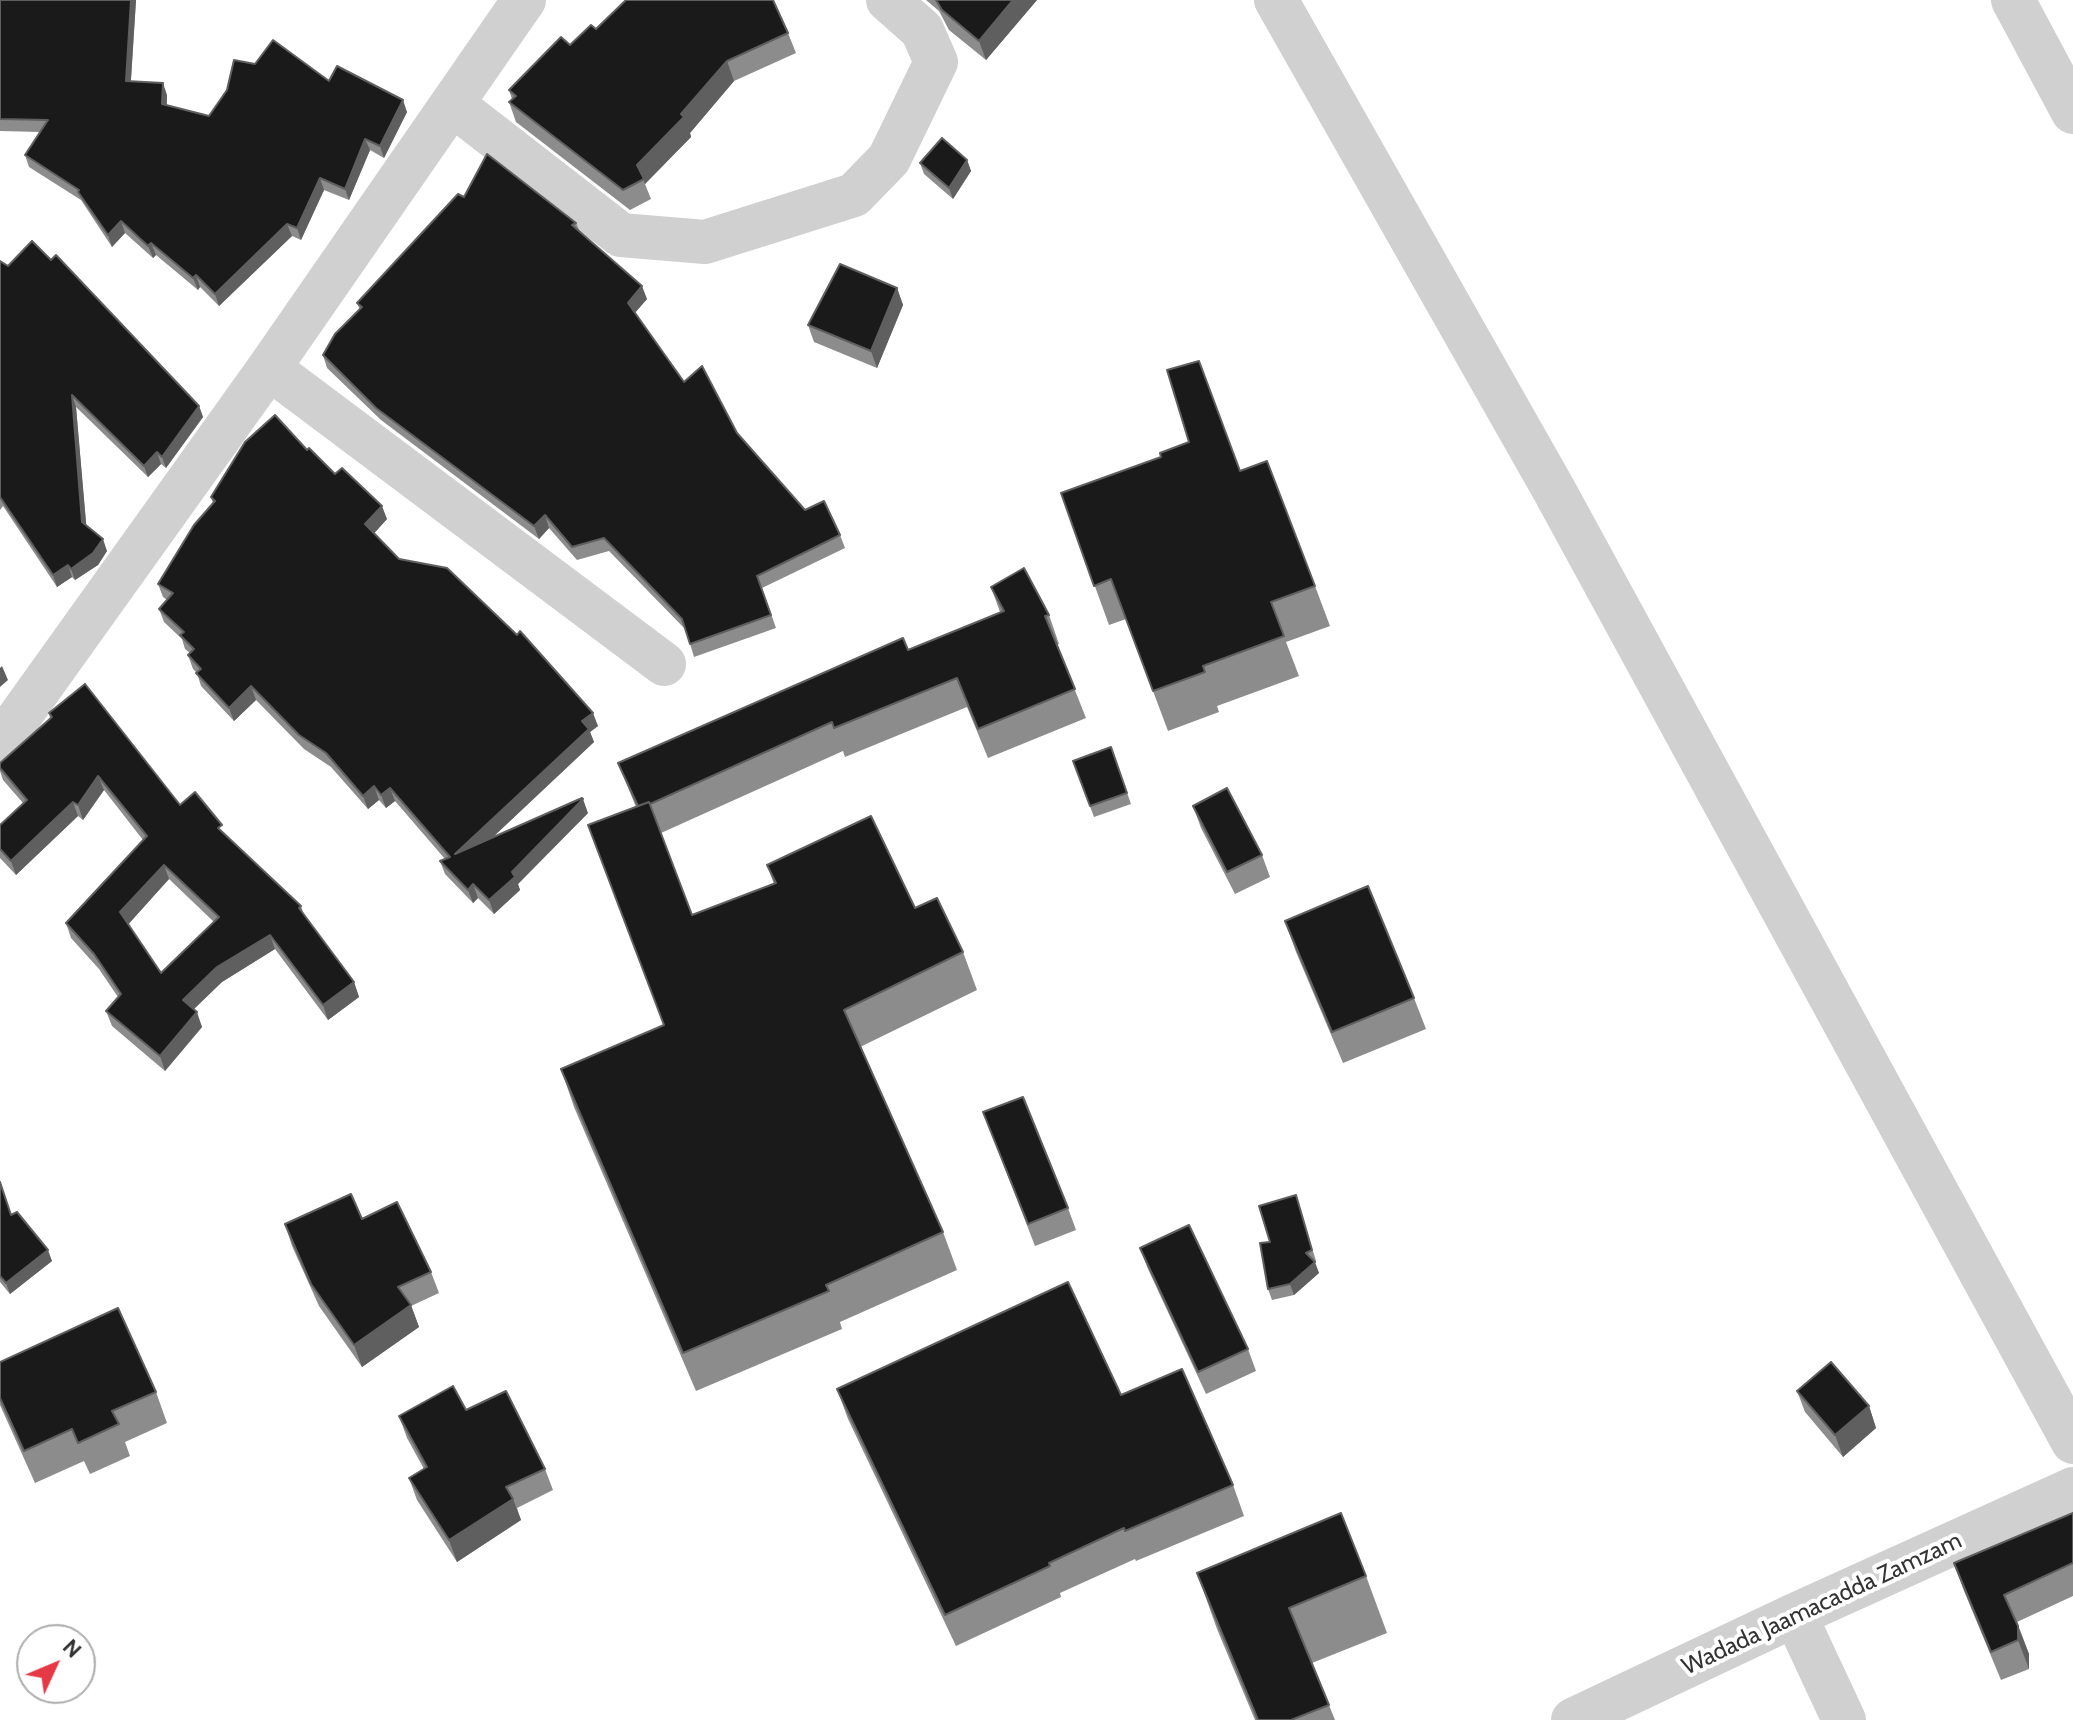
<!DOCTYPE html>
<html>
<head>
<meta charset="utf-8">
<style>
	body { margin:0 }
	#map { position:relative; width:2073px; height:1720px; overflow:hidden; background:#fff; font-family:Cabin,sans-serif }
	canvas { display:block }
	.north { position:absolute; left:16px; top:1624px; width:80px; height:80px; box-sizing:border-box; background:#fff; border:2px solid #adadad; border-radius:50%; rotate:46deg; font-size:22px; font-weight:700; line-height:32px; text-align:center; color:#333 }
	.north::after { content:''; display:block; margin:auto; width:28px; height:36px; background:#e63946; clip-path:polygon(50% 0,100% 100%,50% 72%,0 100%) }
</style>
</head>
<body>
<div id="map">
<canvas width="2073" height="1720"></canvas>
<div class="north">N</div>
</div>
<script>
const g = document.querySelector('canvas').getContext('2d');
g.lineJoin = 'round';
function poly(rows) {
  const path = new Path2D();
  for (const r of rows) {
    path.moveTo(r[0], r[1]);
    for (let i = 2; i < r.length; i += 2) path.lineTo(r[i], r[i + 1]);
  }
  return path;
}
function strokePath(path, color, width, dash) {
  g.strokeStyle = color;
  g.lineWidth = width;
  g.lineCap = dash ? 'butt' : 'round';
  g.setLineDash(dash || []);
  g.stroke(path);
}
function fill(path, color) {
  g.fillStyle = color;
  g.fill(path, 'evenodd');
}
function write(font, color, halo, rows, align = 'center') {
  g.font = font + ' Cabin,sans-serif';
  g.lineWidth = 8;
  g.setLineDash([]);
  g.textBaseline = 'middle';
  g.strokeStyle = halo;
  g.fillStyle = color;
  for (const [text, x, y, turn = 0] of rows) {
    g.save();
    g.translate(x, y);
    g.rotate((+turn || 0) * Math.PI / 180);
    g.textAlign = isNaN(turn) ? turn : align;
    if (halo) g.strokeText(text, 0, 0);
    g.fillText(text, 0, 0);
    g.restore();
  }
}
strokePath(poly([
	[1276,0,1554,490,2073,1442],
	[2013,0,2073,112],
	[452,104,621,235,705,242,854,195,889,159,936,62,922,30,888,0],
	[269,368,664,664],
	[0,744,269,368,524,0],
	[1795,1615,1844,1720],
	[1573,1720,1795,1615,2073,1489]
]), '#d0d0d0', 44);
fill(poly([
	[0,0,136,0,131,81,167,95,167,105,209,116,329,81,407,112,384,158,370,150,349,200,324,190,301,240,292,236,219,306,200,287,198,290,156,255,153,258,125,233,112,247,81,200,29,167,25,155,40,132,0,131],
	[926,0,1037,0,986,60,949,30,939,11],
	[788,33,796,53,734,81,690,133,691,137,645,184,651,199,630,210,516,122,509,102,512,99,509,90,570,45],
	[967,160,971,171,953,199,924,174,920,163],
	[464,197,576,223,580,232,647,299,635,313,684,382,737,433,805,510,840,535,845,548,762,588,776,628,694,657,686,630,609,551,577,560,549,528,539,539,381,420,327,368,323,355,360,310,357,303],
	[0,261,199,406,203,417,166,468,161,464,148,477,76,407,86,525,107,551,98,565,75,580,72,577,57,587,3,506,0,510],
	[897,288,903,305,877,368,814,342,808,325],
	[307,450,387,519,374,533,399,559,598,726,590,732,594,742,492,838,588,813,518,884,520,890,494,914,478,898,473,903,445,874,440,861,445,859,395,801,386,808,379,800,368,809,331,767,304,749,256,700,234,721,201,686,197,673,193,669,188,655,190,653,185,649,182,639,164,622,159,609,167,600,163,597,158,584,213,503,211,497],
	[1240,471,1315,586,1330,626,1286,642,1299,676,1217,706,1219,712,1168,731,1126,619,1109,625,1061,493],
	[991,587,1049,615,1059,644,1057,645,1086,718,988,758,967,707,845,757,843,751,661,833,692,915,774,884,767,865,915,908,963,952,977,990,860,1047,943,1232,957,1270,840,1322,842,1329,696,1391,574,1107,561,1069,664,1025,588,825,636,807,618,763,908,650,1000,612],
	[49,713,226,836,301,906,304,915,354,982,359,997,328,1020,275,949,222,982,193,1009,202,1027,165,1071,112,1026,106,1011,118,997,99,969,71,938,66,923,143,840,104,790,83,820,78,816,16,875,0,858,0,825,23,803,3,780,0,771,0,763,50,718],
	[169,879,214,922,161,973,128,924],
	[1111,747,1131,804,1094,817,1073,761],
	[1193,806,1262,855,1270,877,1235,894,1201,828],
	[1285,921,1414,998,1426,1029,1343,1063,1296,952],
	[983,1112,1068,1208,1076,1230,1035,1246],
	[0,1182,11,1214,52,1261,10,1294,0,1282],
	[1296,1195,1316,1261,1314,1262,1319,1273,1294,1295,1272,1300,1268,1289,1270,1242],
	[362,1219,431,1272,439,1293,411,1306,419,1327,362,1367,319,1306,292,1246,285,1224],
	[1140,1248,1248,1349,1256,1371,1206,1394,1148,1269],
	[0,1362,156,1392,167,1423,125,1442,130,1456,90,1474,84,1461,35,1483,0,1405],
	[837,1389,1121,1395,1233,1485,1244,1516,1136,1561,1135,1559,1060,1593,1061,1597,956,1646,848,1419],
	[1797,1391,1869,1406,1876,1428,1843,1457,1805,1412],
	[466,1410,545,1469,553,1490,517,1508,521,1520,457,1562,417,1500,409,1478,424,1469,407,1438,399,1416],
	[2073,1513,2073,1596,2017,1622,2029,1654,2029,1669,2001,1680,1964,1591,1954,1563],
	[1197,1573,1366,1576,1387,1633,1312,1663,1335,1720,1255,1720,1217,1629]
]), '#8c8c8c');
fill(poly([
	[131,0,136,0,130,93,126,81],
	[1013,0,1037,0,986,60,979,41],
	[727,61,734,81,690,133,691,137,645,184,637,165],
	[163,83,167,95,166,116,162,104],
	[403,100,407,112,384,158,380,146],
	[365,139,370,150,349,200,345,189],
	[967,160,971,171,953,199,949,188],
	[320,178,324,190,301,240,297,228],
	[121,221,125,233,112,247,108,235],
	[287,224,292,236,219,306,215,294],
	[151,243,156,255,153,258,148,246],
	[196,275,200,287,198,290,193,278],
	[642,286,647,299,632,316,628,303],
	[897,288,903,305,877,368,871,351],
	[72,395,76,407,87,533,82,522],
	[199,406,203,417,166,468,162,457],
	[157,452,161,464,148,477,144,466],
	[382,506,387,519,370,538,365,524],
	[545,515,549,528,539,539,534,526],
	[103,539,107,551,98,565,75,580,71,569],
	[68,565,72,577,57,587,53,575],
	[2,666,8,680,0,687,0,668],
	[251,686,256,700,234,721,229,708],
	[593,713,598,726,590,732,594,742,460,868,455,854,582,721],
	[98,776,104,790,83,820,78,805],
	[374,786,379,800,368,809,363,796],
	[390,788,395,801,386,808,381,795],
	[583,799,588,813,518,884,520,890,494,914,489,900,512,872],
	[73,802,78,816,16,875,11,861],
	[164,865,169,879,126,927,120,912],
	[473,884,478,898,473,903,468,890],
	[270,935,275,949,222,982,188,1015,183,1000,217,967],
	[354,982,359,997,328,1020,323,1005],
	[197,1012,202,1027,165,1071,160,1056],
	[48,1250,52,1261,10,1294,6,1283],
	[1315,1262,1319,1273,1294,1295,1290,1284],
	[411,1305,419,1327,362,1367,354,1345],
	[1869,1406,1876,1428,1843,1457,1835,1435],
	[513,1499,521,1520,457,1562,449,1540],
	[2018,1626,2029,1654,2029,1669,2018,1640]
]), '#5f5f5f');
const building = poly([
	[0,0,131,0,126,81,163,83,162,104,209,116,227,90,234,60,255,64,273,40,329,81,337,66,403,100,380,146,365,139,345,189,320,178,297,228,287,224,215,294,196,275,193,278,151,243,148,246,121,221,108,235,78,192,79,190,25,155,48,120,0,119,0,0],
	[626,0,773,0,788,33,727,61,681,114,684,117,637,165,644,179,623,190,509,102,516,96,509,90,561,37,570,45,591,25,596,29,626,0],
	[936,0,1013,0,979,41,942,10,936,0],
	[942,138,967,160,949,188,920,163,942,138],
	[487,154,576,223,572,225,642,286,628,303,684,382,702,366,737,433,805,510,824,501,840,535,757,576,771,615,690,644,682,619,604,538,572,547,545,515,534,526,376,408,323,355,335,334,362,307,357,303,458,194,464,197,487,154],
	[32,241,51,260,56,255,199,406,162,457,157,452,144,466,72,395,82,522,103,539,93,553,71,569,68,565,53,575,0,497,0,261,8,266,32,241],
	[840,264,897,288,871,351,808,325,840,264],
	[1199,361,1240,471,1267,461,1315,586,1271,602,1284,636,1203,666,1205,672,1153,691,1111,579,1094,586,1061,493,1161,457,1160,453,1189,442,1167,370,1199,361],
	[275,415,307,450,309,448,335,474,342,468,382,506,365,524,399,559,447,568,517,635,520,631,593,713,582,721,589,729,455,854,582,798,583,799,512,872,515,877,489,900,473,884,468,890,440,861,450,857,390,788,381,795,374,786,363,796,326,753,299,735,251,686,229,708,196,673,201,669,188,655,194,649,180,635,184,632,159,609,173,593,158,584,194,525,215,501,211,497,245,442,275,415],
	[1024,568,1049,615,1045,616,1075,689,978,729,957,678,834,728,832,722,650,804,649,802,638,806,618,763,903,638,908,650,1004,611,991,587,1024,568],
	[85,684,180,805,195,792,222,825,218,828,301,906,299,908,354,982,323,1005,270,935,217,967,183,1000,197,1012,160,1056,106,1011,121,994,94,954,66,923,147,836,98,776,78,805,73,802,11,861,0,849,0,825,27,800,0,768,0,763,52,717,49,713,85,684],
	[164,865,219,917,161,973,120,912,164,865],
	[1111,747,1127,793,1090,806,1073,761,1111,747],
	[1227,788,1262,855,1227,872,1193,806,1227,788],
	[649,802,692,915,776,883,767,865,871,816,915,908,937,898,963,952,844,1010,943,1232,826,1285,829,1291,683,1353,561,1069,664,1025,588,825,649,802],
	[1368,886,1414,998,1332,1032,1285,921,1368,886],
	[1023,1097,1068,1208,1028,1224,983,1112,1023,1097],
	[0,1182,11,1215,17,1212,48,1250,6,1283,0,1276,0,1182],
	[351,1194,362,1219,397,1202,431,1272,398,1287,411,1305,354,1345,311,1284,285,1224,351,1194],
	[1296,1195,1312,1250,1306,1253,1315,1262,1290,1284,1268,1289,1260,1243,1270,1242,1259,1206,1296,1195],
	[1189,1225,1248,1349,1198,1372,1140,1248,1189,1225],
	[1068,1282,1121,1395,1182,1369,1233,1485,1125,1531,1124,1528,1049,1563,1050,1566,945,1615,837,1389,1068,1282],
	[118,1308,156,1392,112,1411,119,1424,78,1443,72,1429,24,1451,0,1398,0,1362,118,1308],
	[1831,1362,1869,1406,1835,1435,1797,1391,1831,1362],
	[453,1386,466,1410,506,1391,545,1469,506,1487,513,1499,449,1540,409,1478,427,1467,399,1416,453,1386],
	[1341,1513,1366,1576,1289,1608,1329,1705,1291,1720,1258,1720,1197,1573,1341,1513],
	[2073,1513,2073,1563,2004,1595,2018,1626,2018,1640,1991,1652,1954,1563,2073,1513]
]);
fill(building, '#1a1a1a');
strokePath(building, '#5f5f5f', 2);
write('24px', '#333', '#fff', [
	["Wadada Jaamacadda Zamzam",1822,1604,-25]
]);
</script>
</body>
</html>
